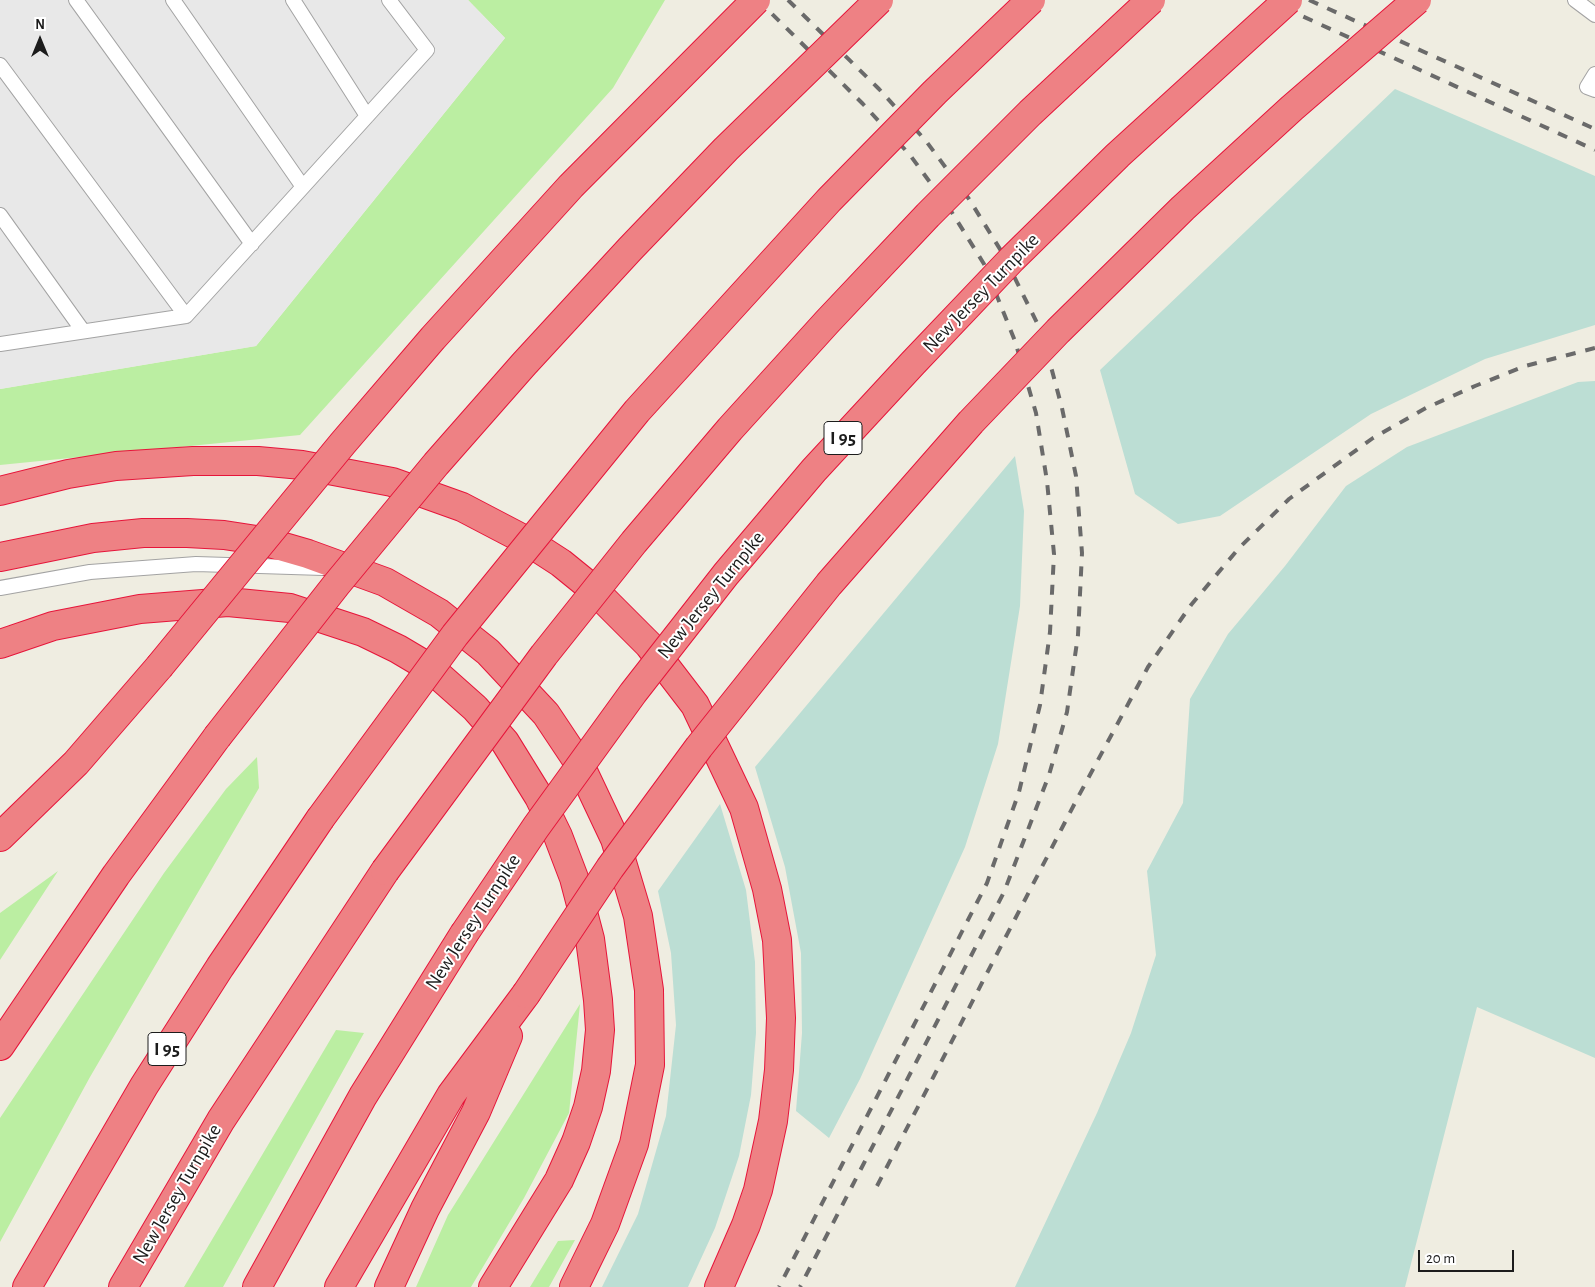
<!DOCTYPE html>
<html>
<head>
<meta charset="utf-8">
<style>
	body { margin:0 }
	#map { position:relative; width:1595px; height:1287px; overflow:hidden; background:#efede1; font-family:"Alegreya Sans",sans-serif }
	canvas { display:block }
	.north { position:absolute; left:15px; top:15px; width:50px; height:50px; -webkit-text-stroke:4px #fff; paint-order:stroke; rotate:0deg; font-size:14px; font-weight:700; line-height:20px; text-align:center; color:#1c1c1c }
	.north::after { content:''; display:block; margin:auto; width:18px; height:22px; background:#1c1c1c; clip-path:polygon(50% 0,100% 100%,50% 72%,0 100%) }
	.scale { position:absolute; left:1418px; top:1250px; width:96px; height:22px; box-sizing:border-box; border:2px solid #1c1c1c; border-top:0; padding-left:6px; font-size:15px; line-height:18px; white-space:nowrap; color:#1c1c1c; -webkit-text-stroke:4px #fff; paint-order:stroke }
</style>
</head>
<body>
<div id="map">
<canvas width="1595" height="1287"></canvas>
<div class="north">N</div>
<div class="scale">20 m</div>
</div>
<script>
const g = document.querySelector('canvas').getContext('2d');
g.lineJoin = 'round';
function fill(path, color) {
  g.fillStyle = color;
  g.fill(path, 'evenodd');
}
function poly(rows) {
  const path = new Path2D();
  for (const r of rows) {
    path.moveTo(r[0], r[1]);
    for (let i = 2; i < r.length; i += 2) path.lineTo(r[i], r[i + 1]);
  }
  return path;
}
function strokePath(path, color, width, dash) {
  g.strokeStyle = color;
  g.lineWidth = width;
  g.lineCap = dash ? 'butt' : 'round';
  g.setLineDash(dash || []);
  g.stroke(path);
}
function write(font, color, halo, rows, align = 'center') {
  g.font = font + ' "Alegreya Sans",sans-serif';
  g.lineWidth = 4;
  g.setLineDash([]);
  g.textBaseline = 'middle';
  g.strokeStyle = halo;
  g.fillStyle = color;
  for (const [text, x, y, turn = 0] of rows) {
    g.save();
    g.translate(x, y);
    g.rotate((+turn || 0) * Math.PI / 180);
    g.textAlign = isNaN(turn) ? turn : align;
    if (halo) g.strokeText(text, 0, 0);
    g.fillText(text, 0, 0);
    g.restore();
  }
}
fill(poly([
	[468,0,665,0,613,88,300,435,0,465,0,389,256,346,505,38],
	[257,757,259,788,90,1077,0,1242,0,1118,164,873,226,789],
	[58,871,0,960,0,913],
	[580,1004,569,1113,524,1198,471,1287,416,1287,448,1215],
	[336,1030,364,1033,223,1287,184,1287],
	[575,1240,549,1287,530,1287,558,1241]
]), '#bbeea2');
fill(poly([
	[1395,89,1595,176,1595,325,1485,359,1371,414,1220,516,1178,524,1135,494,1100,370],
	[1595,381,1595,1058,1477,1007,1405,1287,1015,1287,1097,1113,1131,1033,1156,955,1147,871,1183,803,1190,699,1228,634,1285,566,1346,486,1407,447,1578,382],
	[1015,456,1024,511,1020,606,998,744,965,847,860,1079,829,1138,796,1111,802,1033,801,953,785,867,755,767],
	[720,804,746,890,755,962,756,1033,751,1095,739,1156,715,1228,688,1287,602,1287,638,1214,666,1116,676,1025,671,953,658,891]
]), '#bcded4');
fill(poly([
	[0,0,468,0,505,38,256,346,0,389]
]), '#e8e8e8');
const service = poly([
	[76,0,252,244],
	[173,0,303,187],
	[293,0,367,116],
	[1575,0,1595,15],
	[0,65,186,316],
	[1595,74,1587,87,1595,90],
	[0,215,83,331],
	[0,344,186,316,427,50,389,0],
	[0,588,90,572,196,564,323,568]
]);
const motorway = poly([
	[0,491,68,474,116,466,193,461,258,461,302,465,392,482,462,507,527,541,561,563,593,589,649,645,695,705,744,808,767,889,777,940,781,1018,779,1070,773,1121,758,1190,746,1225,719,1287],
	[0,557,93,538,143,533,187,533,224,535,263,541,308,554,385,582,439,613,488,652,546,714,580,765,615,839,638,916,649,990,650,1065,634,1144,605,1224,574,1287],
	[0,644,53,626,140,609,228,602,290,608,363,632,398,649,430,668,475,708,505,742,539,797,558,836,574,878,590,939,598,1000,600,1030,596,1071,588,1107,576,1142,559,1180,493,1287],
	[0,837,76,763,159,667],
	[0,1046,116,875,217,737],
	[27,1287,144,1086,220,967,320,819],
	[123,1287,221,1120,385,871],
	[257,1287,363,1096,464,934],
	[339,1287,451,1095,526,994],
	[389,1287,425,1209,476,1112,508,1036]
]);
strokePath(service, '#a3a3a3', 16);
strokePath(motorway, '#e6153a', 30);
strokePath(service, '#fff', 14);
strokePath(motorway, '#ee8184', 28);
strokePath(poly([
	[758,0,863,104,910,155,951,211,984,264,1015,341,1036,413,1047,481,1054,554,1050,632,1040,705,1019,792,987,883,779,1287],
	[788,0,879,89,926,141,969,199,1003,254,1042,333,1062,408,1076,476,1082,553,1078,635,1067,712,1049,775,1004,892,800,1287],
	[1267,0,1595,150],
	[1309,0,1595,129],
	[877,1186,1077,799,1148,667,1191,605,1239,548,1289,499,1373,438,1426,408,1475,386,1525,366,1595,348]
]), '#6a6a6a', 4, [10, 10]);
const motorwayBridge = poly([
	[159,667,343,443,433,338,571,186,756,0],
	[217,737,336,585,436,464,524,364,630,249,726,149,879,0],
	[320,819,455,635,637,411,829,200,935,92,1031,0],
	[385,871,544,655,634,542,730,429,827,322,928,215,1030,113,1151,0],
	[464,934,536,827,633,693,726,574,814,470,913,363,1012,259,1118,155,1288,0],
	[526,994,610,868,699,747,829,584,971,422,1058,331,1183,208,1292,108,1417,0]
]);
strokePath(motorwayBridge, '#e6153a', 30, []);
strokePath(motorwayBridge, '#ee8184', 28);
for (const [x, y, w] of [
	[843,438,38],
	[167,1049,38]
]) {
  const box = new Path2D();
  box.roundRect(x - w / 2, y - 16.5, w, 33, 4);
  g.fillStyle = '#fff';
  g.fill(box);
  strokePath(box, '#1c1c1c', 1);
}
write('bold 19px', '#1c1c1c', null, [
	["I 95",843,438],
	["I 95",167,1049]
]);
write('20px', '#1c1c1c', '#fff', [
	["New Jersey Turnpike",981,293,-46],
	["New Jersey Turnpike",711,595,-51],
	["New Jersey Turnpike",473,922,-57],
	["New Jersey Turnpike",177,1194,-60]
]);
</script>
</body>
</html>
